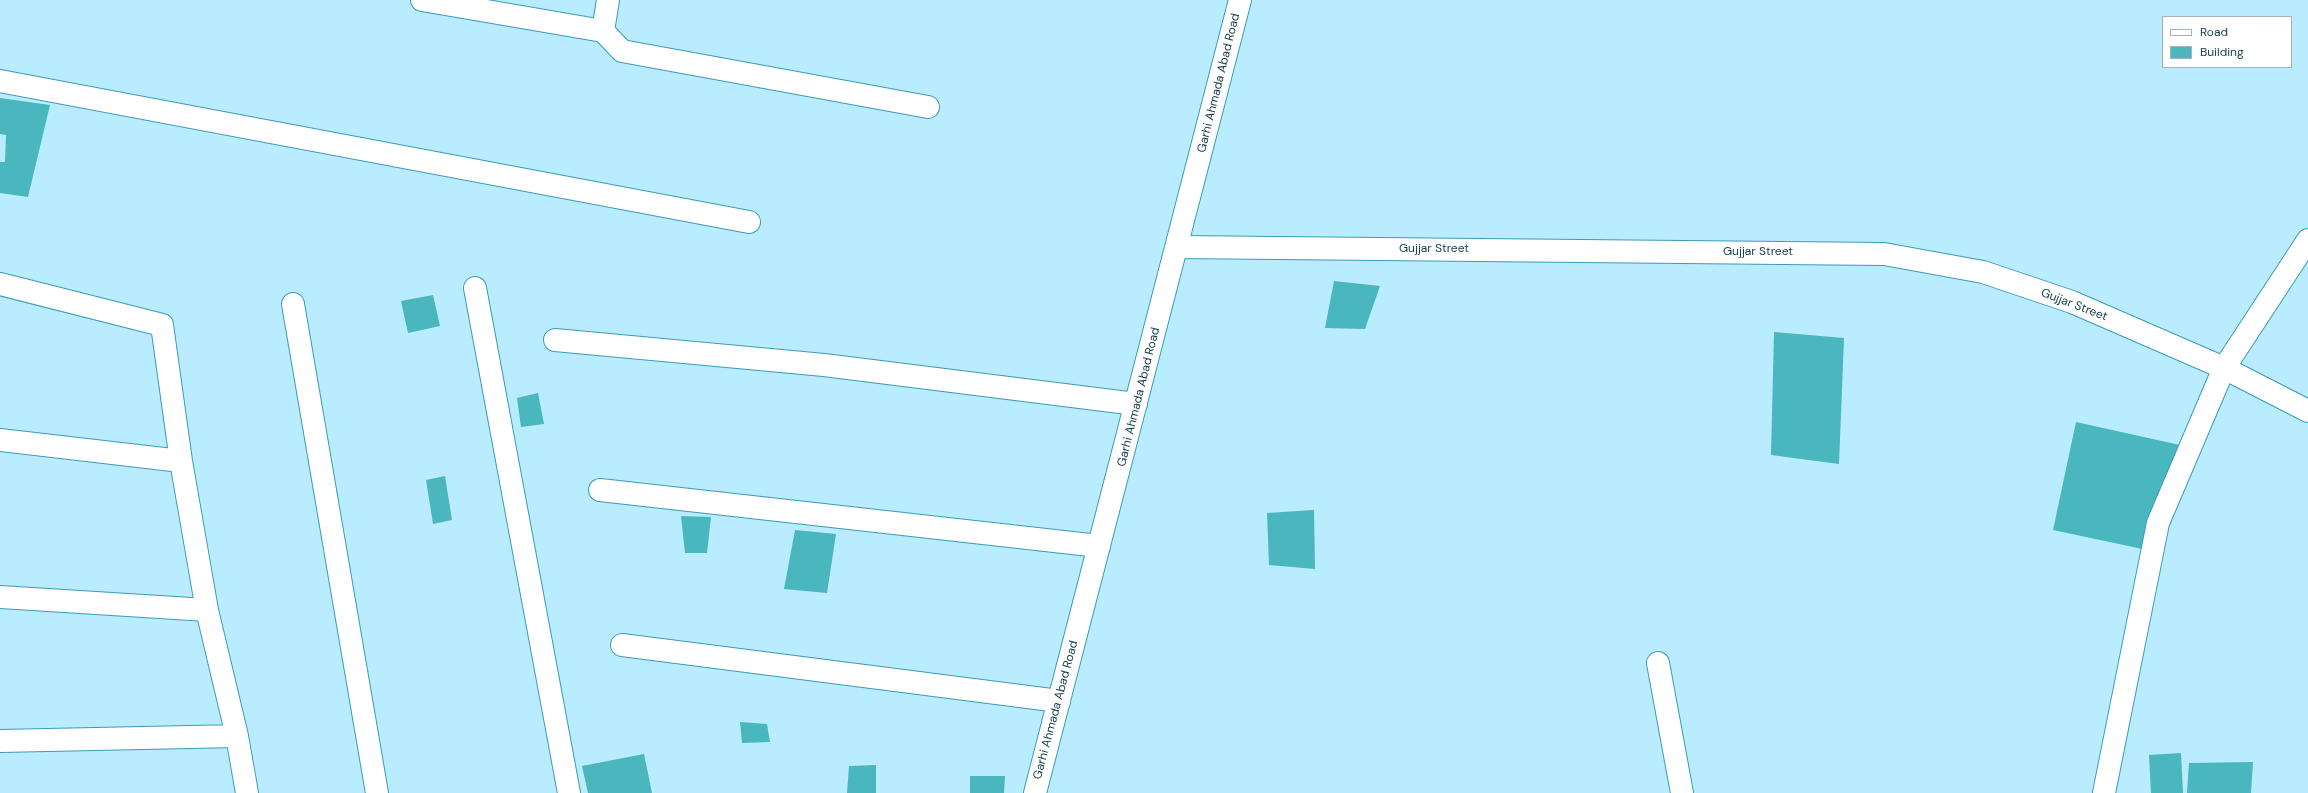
<!DOCTYPE html>
<html>
<head>
<meta charset="utf-8">
<style>
	body { margin:0 }
	#map { position:relative; width:2308px; height:793px; overflow:hidden; background:#b8ecfe; font-family:"DM Sans",sans-serif }
	canvas { display:block }
	.legend { position:absolute; left:2162px; top:16px; width:130px; height:52px; box-sizing:border-box; background:#fff; border:1px solid #a3b3b8; margin:0; padding:5px 7px; list-style:none; font-size:12px; color:#19414d }
	.legend li { display:flex; align-items:center; gap:8px; height:20px }
	.legend b { width:20px; border:1px solid #a3b3b8 }
</style>
</head>
<body>
<div id="map">
<canvas width="2308" height="793"></canvas>
<ul class="legend">
<li><b style="height:5px;background:#fff"></b>Road</li>
<li><b style="height:11px;background:#4ab6bd"></b>Building</li>
</ul>
</div>
<script>
const g = document.querySelector('canvas').getContext('2d');
g.lineJoin = 'round';
function fill(path, color) {
  g.fillStyle = color;
  g.fill(path, 'evenodd');
}
function poly(rows) {
  const path = new Path2D();
  for (const r of rows) {
    path.moveTo(r[0], r[1]);
    for (let i = 2; i < r.length; i += 2) path.lineTo(r[i], r[i + 1]);
  }
  return path;
}
function strokePath(path, color, width, dash) {
  g.strokeStyle = color;
  g.lineWidth = width;
  g.lineCap = dash ? 'butt' : 'round';
  g.setLineDash(dash || []);
  g.stroke(path);
}
function write(font, color, halo, rows, align = 'center') {
  g.font = font + ' "DM Sans",sans-serif';
  g.lineWidth = 3.5;
  g.setLineDash([]);
  g.textBaseline = 'middle';
  g.strokeStyle = halo;
  g.fillStyle = color;
  for (const [text, x, y, turn = 0] of rows) {
    g.save();
    g.translate(x, y);
    g.rotate((+turn || 0) * Math.PI / 180);
    g.textAlign = isNaN(turn) ? turn : align;
    if (halo) g.strokeText(text, 0, 0);
    g.fillText(text, 0, 0);
    g.restore();
  }
}
fill(poly([
	[0,98,50,105,28,197,0,193,0,162,5,162,6,135,0,134],
	[1334,281,1380,286,1365,329,1325,328],
	[433,295,440,326,408,333,401,301],
	[1774,332,1844,338,1839,464,1771,455],
	[538,393,544,424,521,427,517,398],
	[2076,422,2180,445,2152,551,2053,530],
	[445,476,452,520,433,524,426,480],
	[1314,510,1315,569,1269,565,1267,513],
	[681,516,711,517,707,553,685,553],
	[795,530,836,534,827,593,784,589],
	[740,722,767,724,770,742,742,743],
	[2181,753,2183,793,2151,793,2149,755],
	[644,754,652,793,588,793,582,766],
	[2253,762,2251,793,2187,793,2189,763],
	[876,765,876,793,847,793,849,766],
	[970,776,1005,776,1004,793,970,793]
]), '#4ab6bd');
const minor = poly([
	[422,0,603,31,622,51,928,107],
	[603,31,608,0],
	[0,81,749,222],
	[1177,247,1884,254,1983,272,2072,302,2224,368,2308,411],
	[0,284,162,325,181,461,207,610,237,736,247,793],
	[475,288,569,793],
	[293,304,377,793],
	[555,340,824,365,1136,404],
	[0,440,181,461],
	[600,490,1099,546],
	[0,597,207,610],
	[622,645,1059,701],
	[1658,663,1682,793],
	[0,741,237,736],
	[2104,793,2158,523,2224,368,2308,240]
]);
const tertiary = poly([
	[1035,793,1240,0]
]);
strokePath(minor, '#3c9bb9', 24);
strokePath(tertiary, '#3c9bb9', 24);
strokePath(minor, '#fff', 22);
strokePath(tertiary, '#fff', 22);
write('12px', '#19414d', '#fff', [
	["Garhi Ahmada Abad Road",1219,83,-76],
	["Gujjar Street",1434,249],
	["Gujjar Street",1758,252],
	["Gujjar Street",2074,305,21],
	["Garhi Ahmada Abad Road",1139,397,-76],
	["Garhi Ahmada Abad Road",1056,710,-75]
]);
</script>
</body>
</html>
